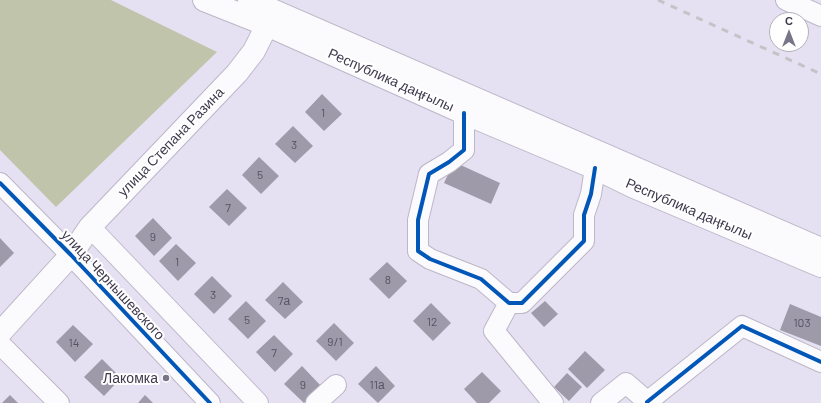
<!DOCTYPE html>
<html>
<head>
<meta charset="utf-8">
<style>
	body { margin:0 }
	#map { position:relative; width:821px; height:403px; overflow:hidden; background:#e6e1f2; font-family:Barlow,sans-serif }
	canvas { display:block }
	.north { position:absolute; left:769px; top:12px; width:40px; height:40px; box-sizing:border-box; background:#fff; border:1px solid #b2b0b8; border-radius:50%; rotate:0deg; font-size:11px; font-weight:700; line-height:16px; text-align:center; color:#3f394d }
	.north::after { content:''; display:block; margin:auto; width:14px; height:18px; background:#797487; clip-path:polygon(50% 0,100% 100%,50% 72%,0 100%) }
</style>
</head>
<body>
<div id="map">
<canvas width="821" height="403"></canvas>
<div class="north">С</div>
</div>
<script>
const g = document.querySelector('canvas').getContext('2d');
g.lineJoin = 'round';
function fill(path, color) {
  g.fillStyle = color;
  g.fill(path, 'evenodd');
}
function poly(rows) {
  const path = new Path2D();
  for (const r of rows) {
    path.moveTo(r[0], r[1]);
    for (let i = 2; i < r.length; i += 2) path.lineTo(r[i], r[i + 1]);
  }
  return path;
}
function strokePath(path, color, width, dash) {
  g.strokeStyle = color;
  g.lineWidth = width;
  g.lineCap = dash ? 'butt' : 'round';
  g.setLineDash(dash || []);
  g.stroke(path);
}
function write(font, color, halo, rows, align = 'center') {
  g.font = font + ' Barlow,sans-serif';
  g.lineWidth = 4;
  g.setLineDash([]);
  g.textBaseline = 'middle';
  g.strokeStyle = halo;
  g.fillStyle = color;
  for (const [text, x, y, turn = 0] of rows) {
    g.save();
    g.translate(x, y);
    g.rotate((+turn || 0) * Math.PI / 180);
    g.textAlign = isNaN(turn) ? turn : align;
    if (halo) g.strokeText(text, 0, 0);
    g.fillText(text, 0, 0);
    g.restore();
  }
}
fill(poly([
	[0,0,111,0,217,52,56,207,0,150]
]), '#c0c4ab');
fill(poly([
	[322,94,342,114,324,131,305,112],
	[293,126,313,146,295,163,275,144],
	[259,157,279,176,261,194,242,175],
	[454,162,500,183,491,204,444,183],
	[227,189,247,208,229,226,209,207],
	[153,218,172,238,154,256,135,236],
	[0,238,14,253,0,267],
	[176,244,196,263,178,281,159,261],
	[387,262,407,281,389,299,369,279],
	[212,276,232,296,214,314,194,294],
	[283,282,303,302,285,319,265,300],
	[246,301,266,321,248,339,228,319],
	[545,301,558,314,544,327,531,313],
	[431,303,451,323,433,341,413,321],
	[790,304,821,317,821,346,780,330],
	[334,323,354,343,336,361,316,341],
	[73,325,93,344,75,362,56,342],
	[274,335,293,354,275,372,256,352],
	[585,351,605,370,587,388,568,369],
	[102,359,121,378,104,396,84,377],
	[302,366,321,386,304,403,284,384],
	[376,366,395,386,378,403,358,384],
	[482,372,501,391,489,403,477,403,464,389],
	[567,373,582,387,569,401,554,387],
	[10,395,18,403,2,403],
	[145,395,153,403,138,403]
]), '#9e9aa9');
const minor = poly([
	[786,0,821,16],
	[464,113,464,150,449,162,429,174,418,220,418,251,430,259,481,279,509,303,522,303,584,241,584,215,591,194,595,168],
	[0,183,71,255,210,403],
	[90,227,258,403],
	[509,303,494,331,553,403],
	[0,344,59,403],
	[647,402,742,326,821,362],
	[316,403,336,385],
	[601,403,626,383,649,403]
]);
const major = poly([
	[204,0,267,25,464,113,595,168,634,187,821,266],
	[249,0,821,249],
	[0,333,71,255,90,227,237,73,254,51,267,25,272,12]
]);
strokePath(minor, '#bcb7c8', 22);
strokePath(major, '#bcb7c8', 24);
strokePath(minor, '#fbfafd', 20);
strokePath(major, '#fbfafd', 22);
strokePath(poly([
	[658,0,821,74]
]), '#c4c3c8', 3, [7, 7]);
strokePath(poly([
	[464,113,464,150,449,162,429,174,418,220,418,251,430,259,481,279,509,303,522,303,584,241,584,215,591,194,595,168],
	[0,183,71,255,210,403],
	[647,402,742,326,821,362]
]), '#0057b8', 4);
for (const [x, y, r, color] of [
	[166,378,4,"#797487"]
]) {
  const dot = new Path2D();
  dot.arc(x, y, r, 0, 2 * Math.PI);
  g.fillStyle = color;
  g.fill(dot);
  strokePath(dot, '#fff', 1.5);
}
write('12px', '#575164', null, [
	["1",323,113],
	["3",294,145],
	["5",260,175],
	["7",228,208],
	["9",153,237],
	["1",177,262],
	["8",388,280],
	["3",213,295],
	["7а",284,301],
	["5",247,320],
	["12",432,322],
	["103",802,323],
	["9/1",335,342],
	["14",74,343],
	["7",274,353],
	["9",303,385],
	["11а",377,385]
]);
write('14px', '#3f394d', '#fff', [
	["Республика даңғылы",391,80,24],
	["улица Степана Разина",171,142,-46],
	["Республика даңғылы",689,209,23],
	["улица Чернышевского",113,285,47]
]);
write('14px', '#3f394d', '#fff', [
	["Лакомка",158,378]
], 'right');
</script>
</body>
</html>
